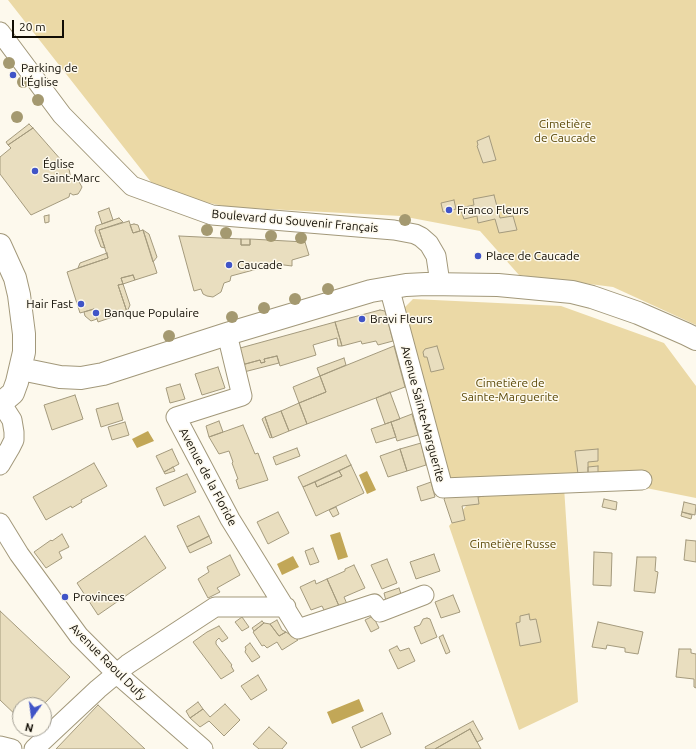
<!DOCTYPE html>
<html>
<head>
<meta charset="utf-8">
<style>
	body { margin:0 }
	#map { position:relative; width:696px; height:749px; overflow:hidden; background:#fdf9ed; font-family:Ubuntu,sans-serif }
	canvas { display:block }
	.north { position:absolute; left:12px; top:697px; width:40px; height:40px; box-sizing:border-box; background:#fdf9ed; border:1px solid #9e9a8f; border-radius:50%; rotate:194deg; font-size:11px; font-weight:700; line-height:16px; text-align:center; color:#100c03 }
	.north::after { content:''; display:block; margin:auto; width:14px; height:18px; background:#4054c7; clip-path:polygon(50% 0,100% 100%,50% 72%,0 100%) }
	.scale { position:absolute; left:12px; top:20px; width:52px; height:18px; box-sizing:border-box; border:2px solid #100c03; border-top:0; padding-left:5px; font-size:12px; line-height:14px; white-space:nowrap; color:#100c03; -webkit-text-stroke:3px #fdf9ed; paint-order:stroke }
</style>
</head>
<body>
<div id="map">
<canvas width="696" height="749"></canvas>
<div class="north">N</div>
<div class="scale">20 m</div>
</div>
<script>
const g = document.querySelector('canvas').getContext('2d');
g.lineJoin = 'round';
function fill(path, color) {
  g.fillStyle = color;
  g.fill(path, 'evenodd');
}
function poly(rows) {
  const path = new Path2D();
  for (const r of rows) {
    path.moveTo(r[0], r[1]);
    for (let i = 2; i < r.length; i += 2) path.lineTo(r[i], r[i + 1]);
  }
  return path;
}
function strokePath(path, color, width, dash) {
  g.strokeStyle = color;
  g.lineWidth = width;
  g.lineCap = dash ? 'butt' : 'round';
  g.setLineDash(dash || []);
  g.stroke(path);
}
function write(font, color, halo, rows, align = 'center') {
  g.font = font + ' Ubuntu,sans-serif';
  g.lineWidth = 3;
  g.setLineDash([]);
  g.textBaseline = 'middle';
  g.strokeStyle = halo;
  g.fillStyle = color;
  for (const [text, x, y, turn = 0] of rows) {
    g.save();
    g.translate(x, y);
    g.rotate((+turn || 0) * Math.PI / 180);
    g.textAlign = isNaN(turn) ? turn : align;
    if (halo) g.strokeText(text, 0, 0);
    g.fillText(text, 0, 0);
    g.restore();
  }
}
fill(poly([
	[8,0,696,0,696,325,613,287,519,275,480,231,401,216,229,207,189,199,151,182],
	[413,299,561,306,664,343,696,386,696,498,646,488,445,479,398,314],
	[564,487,578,702,519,730,449,526,478,492]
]), '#ebd9a6');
fill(poly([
	[148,431,154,441,137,448,132,439],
	[367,471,376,490,367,494,359,475],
	[340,532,348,557,338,560,330,535],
	[293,556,299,567,282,575,277,564],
	[359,699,364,711,332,724,327,712]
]), '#c2a757');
const building = poly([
	[29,124,33,128,8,145,6,142,29,124],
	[33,128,69,169,71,179,78,180,82,187,80,191,78,194,73,195,70,193,69,197,31,215,0,174,0,157,11,148,8,145,33,128],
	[489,136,496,160,483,163,477,146,478,145,477,141,489,136],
	[494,195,500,218,513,216,517,230,499,233,495,219,478,223,477,216,464,219,460,208,474,205,473,199,494,195],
	[454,200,456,209,443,212,441,203,454,200],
	[109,208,113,220,102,224,98,212,109,208],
	[49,215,49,222,45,223,44,216,49,215],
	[119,218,123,222,99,230,105,248,101,247,95,231,96,226,119,218],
	[129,221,133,233,143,230,157,273,135,280,133,275,121,278,123,284,118,285,127,312,98,322,94,309,80,313,67,272,108,258,99,230,129,221],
	[134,224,138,225,140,231,133,233,130,225,134,224],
	[143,230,149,234,157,257,153,262,143,230],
	[179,236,241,239,241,245,250,245,250,239,305,242,309,255,292,260,292,266,276,264,231,276,230,281,224,283,221,292,213,297,207,296,203,294,201,289,194,291,179,236],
	[241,239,250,239,250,245,241,245,241,239],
	[107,253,108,258,78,268,80,263,107,253],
	[133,275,135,280,123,284,121,278,133,275],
	[123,284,130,305,127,312,118,285,123,284],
	[94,309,97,319,91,321,85,316,84,312,94,309],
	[380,310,385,311,393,341,378,345,376,341,362,344,361,341,342,346,335,322,380,310],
	[335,322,342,346,338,346,337,338,313,345,316,355,280,366,277,356,264,359,265,362,261,363,260,360,238,366,233,350,335,322],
	[394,346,405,387,307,424,299,403,326,392,320,376,394,346],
	[437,346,444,369,431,372,427,357,424,357,423,352,425,349,437,346],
	[277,356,279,363,240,373,238,366,260,360,261,363,265,362,264,359,277,356],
	[344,358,346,365,320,376,317,368,344,358],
	[218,367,225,388,202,395,195,374,218,367],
	[320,376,326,392,299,403,293,387,320,376],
	[180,384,185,399,170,403,166,388,180,384],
	[390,392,400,419,385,424,376,398,390,392],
	[75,395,83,419,52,430,44,405,75,395],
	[118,403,123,420,101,427,96,409,118,403],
	[299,403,307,424,289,431,281,411,299,403],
	[281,411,289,431,272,438,265,417,281,411],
	[412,414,418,435,397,441,391,422,412,414],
	[265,417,272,437,270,438,262,419,265,417],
	[219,421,223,432,209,437,206,426,219,421],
	[125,422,129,435,112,440,108,427,125,422],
	[391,422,396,437,376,443,371,429,391,422],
	[243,425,255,454,258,453,268,480,239,489,236,480,238,479,232,463,233,462,229,451,219,454,209,437,243,425],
	[421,443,426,465,407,471,400,449,421,443],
	[297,448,300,456,276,465,273,457,297,448],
	[172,449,179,464,164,472,156,456,172,449],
	[400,449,407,471,388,477,380,456,400,449],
	[598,449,598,461,588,462,588,474,578,474,575,451,598,449],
	[346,455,351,465,303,487,298,477,346,455],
	[94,463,107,486,81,500,82,502,72,508,71,506,46,520,33,497,94,463],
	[351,465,364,493,316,516,303,487,315,482,317,487,342,476,339,471,351,465],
	[598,466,598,473,588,474,588,467,598,466],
	[173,467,175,471,165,474,164,472,173,467],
	[339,471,342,476,317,487,315,482,339,471],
	[187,474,196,492,164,506,156,488,187,474],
	[431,482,435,497,421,501,417,487,431,482],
	[484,489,484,496,478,497,479,504,462,506,465,520,452,523,444,499,447,496,484,489],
	[604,499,617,502,616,510,602,507,604,499],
	[684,502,696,505,695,515,682,512,684,502],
	[336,507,339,514,333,517,329,510,336,507],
	[278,512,289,533,268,544,257,522,278,512],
	[682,512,692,515,691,519,681,516,682,512],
	[199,516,209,536,187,547,177,526,199,516],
	[62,534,69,547,59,552,62,558,46,568,34,552,51,540,52,541,62,534],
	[145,536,166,568,98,615,77,583,145,536],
	[209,536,212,543,190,553,187,547,209,536],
	[686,540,696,541,696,562,684,560,686,540],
	[313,548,319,562,310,565,305,551,313,548],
	[594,552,612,553,611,586,593,585,594,552],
	[434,554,440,571,416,579,410,562,434,554],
	[230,555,240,575,217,588,220,592,208,598,198,579,209,572,207,567,230,555],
	[637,557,656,557,655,571,658,572,655,593,634,591,637,557],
	[387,559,397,583,382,589,371,565,387,559],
	[354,565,365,588,344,597,347,604,339,606,327,579,345,571,345,569,354,565],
	[327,579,339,606,325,612,322,606,311,610,300,587,315,580,316,584,327,579],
	[399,588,402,597,386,601,384,593,399,588],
	[453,595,460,612,441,618,435,602,453,595],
	[0,611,70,677,43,705,20,705,20,719,0,700,0,611],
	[529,614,530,620,536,619,541,642,520,646,516,623,520,622,520,616,529,614],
	[373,616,379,628,371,632,365,620,373,616],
	[242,617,249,627,242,631,235,622,242,617],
	[427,618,430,619,437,637,421,644,414,627,420,625,423,619,427,618],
	[277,620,282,630,286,632,279,636,270,624,277,620],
	[262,621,264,623,254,631,252,628,262,621],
	[598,622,643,632,638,654,625,652,625,648,607,645,606,649,592,647,598,622],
	[264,623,270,624,279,636,286,632,298,640,282,650,277,642,267,648,264,645,262,646,253,632,264,623],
	[219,626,228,638,222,642,219,638,216,641,216,644,232,665,231,666,234,671,221,679,193,642,207,632,219,626],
	[443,635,450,652,446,654,439,637,443,635],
	[250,643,260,657,252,662,245,652,246,649,245,647,250,643],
	[397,646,400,651,409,648,415,661,398,669,389,650,397,646],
	[679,649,691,649,691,653,696,654,696,688,694,687,694,679,676,677,679,649],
	[258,675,267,690,251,700,241,686,258,675],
	[198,702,203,709,190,718,186,711,198,702],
	[225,704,240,720,224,736,209,721,200,727,190,718,203,709,210,717,225,704],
	[98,705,145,749,56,749,98,705],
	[382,713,391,734,361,748,352,727,382,713],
	[473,721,483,739,477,742,470,729,435,749,426,749,425,747,473,721],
	[269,727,287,743,282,749,259,749,253,744,269,727],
	[470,729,481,749,435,749,470,729]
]);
fill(building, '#e9debf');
strokePath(building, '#a49a7d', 1);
const street = poly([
	[0,32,62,115,132,186,212,215,394,230,415,234,421,237,429,244,436,256,440,283],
	[389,287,443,488,642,480],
	[227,334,242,396,176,417,230,519,298,629,374,604,380,612,424,595],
	[0,465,10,448,14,440,14,432,12,420,1,403],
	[0,523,19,554,79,636,116,673,203,749],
	[0,746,12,749],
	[34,749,98,689,128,664,215,607,286,607]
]);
const secondary = poly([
	[0,245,15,278,19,295,24,334,24,352,17,382,13,393,0,404],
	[21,369,60,377,81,378,103,374,227,334,371,291,406,285,426,284,498,285,572,292,592,297,638,313,686,334,696,339]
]);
strokePath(street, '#a2987a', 21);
strokePath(secondary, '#a2987a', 24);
strokePath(street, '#fff', 19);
strokePath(secondary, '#fff', 22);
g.fillStyle = '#a49970';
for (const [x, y] of [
	[9,63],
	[23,82],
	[38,100],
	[17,117],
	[405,220],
	[207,230],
	[226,233],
	[271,236],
	[301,238],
	[328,289],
	[295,299],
	[264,308],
	[232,317],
	[169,336]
]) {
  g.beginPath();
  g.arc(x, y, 6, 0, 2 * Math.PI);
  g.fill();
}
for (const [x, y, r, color] of [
	[13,75,4,"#4054c7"],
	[35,171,4,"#4054c7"],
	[449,210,4,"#4054c7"],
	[478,256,4,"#4054c7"],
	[229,265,4,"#4054c7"],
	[81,304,4,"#4054c7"],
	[96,313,4,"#4054c7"],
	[362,319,4,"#4054c7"],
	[65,597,4,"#4054c7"]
]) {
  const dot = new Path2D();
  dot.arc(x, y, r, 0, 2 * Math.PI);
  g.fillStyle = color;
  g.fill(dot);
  strokePath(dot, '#fdf9ed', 1.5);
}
write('12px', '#100c03', '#fdf9ed', [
	["Parking de",21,68],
	["l'Église",21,82],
	["Église",43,164],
	["Saint-Marc",43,178],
	["Franco Fleurs",457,210],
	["Place de Caucade",486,256],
	["Caucade",237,265],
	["Hair Fast",73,304,"right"],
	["Banque Populaire",104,313],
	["Bravi Fleurs",370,319],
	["Provinces",73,597]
], 'left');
write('12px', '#5c4a09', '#fdf9ed', [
	["Cimetière",565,124],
	["de Caucade",565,138],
	["Cimetière de",510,383],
	["Sainte-Marguerite",510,397],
	["Cimetière Russe",513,544]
]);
write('12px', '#100c03', '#fdf9ed', [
	["Boulevard du Souvenir Français",295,221,5],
	["Avenue Sainte-Marguerite",423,414,75],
	["Avenue de la Floride",208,477,62],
	["Avenue Raoul Dufy",108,662,45]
]);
</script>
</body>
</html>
